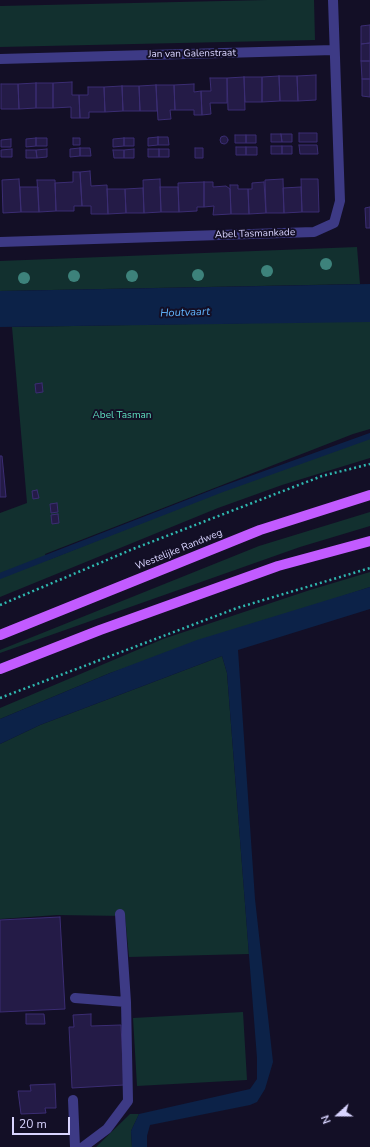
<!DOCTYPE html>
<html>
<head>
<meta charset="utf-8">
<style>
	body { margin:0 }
	#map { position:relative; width:370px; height:1147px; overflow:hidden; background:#130f26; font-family:"Nunito Sans",sans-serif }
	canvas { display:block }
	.north { position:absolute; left:318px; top:1095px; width:40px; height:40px; -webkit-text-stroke:3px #130f26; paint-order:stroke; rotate:249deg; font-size:11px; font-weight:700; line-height:16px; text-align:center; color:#d9d4ff }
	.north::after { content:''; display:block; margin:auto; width:14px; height:18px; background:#d9d4ff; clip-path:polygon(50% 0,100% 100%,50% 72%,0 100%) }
	.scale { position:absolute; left:12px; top:1117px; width:58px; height:18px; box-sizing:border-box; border:2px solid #d9d4ff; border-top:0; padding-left:5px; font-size:12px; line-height:14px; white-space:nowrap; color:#d9d4ff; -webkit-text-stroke:3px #130f26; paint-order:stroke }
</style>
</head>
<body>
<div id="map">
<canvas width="370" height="1147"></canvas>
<div class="north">N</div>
<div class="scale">20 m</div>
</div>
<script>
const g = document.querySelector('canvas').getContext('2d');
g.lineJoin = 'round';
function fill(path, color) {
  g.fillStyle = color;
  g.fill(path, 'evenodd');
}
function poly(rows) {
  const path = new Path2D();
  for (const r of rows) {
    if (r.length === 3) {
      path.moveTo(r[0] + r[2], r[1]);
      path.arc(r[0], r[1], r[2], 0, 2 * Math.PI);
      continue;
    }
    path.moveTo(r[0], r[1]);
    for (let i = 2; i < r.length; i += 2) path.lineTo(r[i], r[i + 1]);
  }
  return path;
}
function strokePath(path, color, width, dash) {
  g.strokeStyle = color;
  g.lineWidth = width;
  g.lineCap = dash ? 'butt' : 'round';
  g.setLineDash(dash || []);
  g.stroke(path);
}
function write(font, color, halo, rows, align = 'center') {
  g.font = font + ' "Nunito Sans",sans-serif';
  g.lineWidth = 4;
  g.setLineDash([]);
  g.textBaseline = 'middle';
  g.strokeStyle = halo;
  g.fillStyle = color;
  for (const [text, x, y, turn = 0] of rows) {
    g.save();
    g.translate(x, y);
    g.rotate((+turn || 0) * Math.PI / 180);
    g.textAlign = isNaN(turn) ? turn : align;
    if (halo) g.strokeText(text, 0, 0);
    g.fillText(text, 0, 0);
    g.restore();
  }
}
fill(poly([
	[267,0,314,0,315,40,0,47,0,6],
	[357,247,360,284,0,291,0,261],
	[370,321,370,429,353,434,45,554,48,560,212,495,370,436,370,458,282,485,218,508,0,597,0,513,27,503,12,327],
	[370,512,370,526,300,547,0,653,0,650,259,546],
	[370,572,370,587,110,673,0,719,0,708,163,639,310,590],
	[222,656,227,673,249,954,129,957,125,916,57,915,0,919,0,744,40,725],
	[243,1012,247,1080,137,1086,133,1018],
	[130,1114,139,1114,131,1131,132,1147,96,1147]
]), '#12302f');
fill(poly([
	[370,284,370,322,0,327,0,291],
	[370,587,370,609,238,650,255,899,273,1062,265,1089,257,1102,250,1105,150,1125,147,1136,147,1147,132,1147,131,1131,139,1114,250,1089,257,1079,257,1058,227,673,222,656,40,725,0,744,0,719,110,673,197,640]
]), '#0c2248');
strokePath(poly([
	[0,576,220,490,370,436]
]), '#0c2248', 6);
const building = poly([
	[370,25,370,43,361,44,361,26,370,25],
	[370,43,370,61,361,61,361,44,370,43],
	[361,61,370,61,370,79,362,79,361,61],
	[316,75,316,100,298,101,297,76,316,75],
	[279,76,280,101,262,102,262,77,279,76],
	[279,76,297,76,298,101,280,101,279,76],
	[244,77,262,77,262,102,245,102,244,77],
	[244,77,245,110,228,110,227,78,244,77],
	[210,78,227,78,227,103,210,103,211,114,202,115,201,91,211,91,210,78],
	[362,79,370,79,370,97,362,96,362,79],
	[72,82,72,95,79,95,80,118,71,118,71,107,53,108,53,83,72,82],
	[36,83,36,108,19,109,18,84,36,83],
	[36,83,53,83,53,108,36,108,36,83],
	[1,84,18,84,19,109,1,109,1,84],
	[194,84,194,92,201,91,202,115,194,115,194,110,175,110,174,85,194,84],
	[156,85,157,111,140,111,139,86,156,85],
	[156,85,174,85,175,110,170,110,171,119,158,120,156,85],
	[122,86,139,86,140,111,123,111,122,86],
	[122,86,123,111,105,112,104,87,122,86],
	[88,87,104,87,105,112,89,112,89,118,80,118,79,95,88,95,88,87],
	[299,133,317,133,317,142,299,142,299,133],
	[271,134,281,134,282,142,271,142,271,134],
	[281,134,292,134,292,142,282,142,281,134],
	[235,135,246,135,246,143,235,143,235,135],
	[246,135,256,135,256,143,246,143,246,135],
	[224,140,4],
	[158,137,168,137,169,145,158,145,158,137],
	[158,137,158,145,148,146,148,138,158,137],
	[36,138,47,138,47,146,36,146,36,138],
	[36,138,36,146,26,147,26,139,36,138],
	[73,138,80,138,80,145,73,145,73,138],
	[124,138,124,146,113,147,113,139,124,138],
	[124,138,134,138,134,146,124,146,124,138],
	[11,139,11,147,1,147,1,140,11,139],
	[299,145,317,145,318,154,300,154,299,145],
	[271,146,282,146,282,154,271,154,271,146],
	[282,146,292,146,292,154,282,154,282,146],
	[236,147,246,147,246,155,236,155,236,147],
	[246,147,257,147,257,155,246,155,246,147],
	[80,148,80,156,70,157,70,149,80,148],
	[80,148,90,148,91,156,80,156,80,148],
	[195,148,203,148,203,158,195,158,195,148],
	[12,149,12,157,1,157,1,150,12,149],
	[47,149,47,157,37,158,36,150,47,149],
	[134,149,134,158,124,158,124,150,134,149],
	[148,149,159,149,159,157,148,157,148,149],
	[159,149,169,149,169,157,159,157,159,149],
	[26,150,36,150,37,158,26,158,26,150],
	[113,150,124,150,124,158,114,158,113,150],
	[90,171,91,186,107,185,108,214,91,214,91,206,82,206,80,172,90,171],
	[73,172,80,172,82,206,74,206,74,211,56,211,55,183,73,182,73,172],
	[19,179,21,212,3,213,2,180,19,179],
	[160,179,161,212,144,213,143,180,160,179],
	[283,179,284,213,266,213,265,180,283,179],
	[301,179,318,179,319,212,302,212,301,179],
	[37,180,55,180,56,211,39,212,37,180],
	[204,182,204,207,197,207,197,211,179,212,178,183,204,182],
	[204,182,213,182,213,187,226,186,230,189,231,214,213,215,214,206,204,207,204,182],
	[264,182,266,213,249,214,248,189,252,189,252,183,264,182],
	[230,185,238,185,238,189,248,189,249,214,231,214,230,185],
	[20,187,38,187,39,212,21,212,20,187],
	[160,187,178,187,179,212,161,212,160,187],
	[301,187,302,212,284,213,283,188,301,187],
	[143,188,144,213,126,213,125,189,143,188],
	[107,189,125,189,126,213,108,214,107,189],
	[370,207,370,228,366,228,365,208,370,207],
	[42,383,43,392,36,393,35,384,42,383],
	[0,456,2,456,6,497,0,497,0,456],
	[37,490,39,498,33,499,32,491,37,490],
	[57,503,58,512,51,513,50,504,57,503],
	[58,514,59,523,52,524,51,515,58,514],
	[60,917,65,1009,0,1012,0,920,60,917],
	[26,1014,44,1014,45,1024,26,1024,26,1014],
	[91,1014,91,1026,121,1025,124,1085,72,1088,69,1027,74,1027,73,1015,91,1014],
	[55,1084,56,1108,45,1108,46,1113,21,1114,18,1091,31,1091,30,1085,55,1084]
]);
fill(building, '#241b47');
strokePath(building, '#3b2d73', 1);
strokePath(poly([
	[0,605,133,549,322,476,370,464],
	[0,698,237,608,370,568]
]), '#2fb8b0', 2.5, [2, 3]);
strokePath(poly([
	[75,998,126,1002,120,914],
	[73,1100,75,1147],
	[83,1147,107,1129,128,1101,126,1002]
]), '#3d3a85', 10);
strokePath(poly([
	[0,59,334,50],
	[0,242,314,232,334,223,340,201,333,0]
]), '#3d3a85', 10);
strokePath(poly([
	[0,635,260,530,370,495],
	[0,669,100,630,278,566,370,541]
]), '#c25bff', 10);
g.fillStyle = '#3d827b';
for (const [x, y] of [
	[326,264],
	[267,271],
	[198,275],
	[74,276],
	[132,276],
	[24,278]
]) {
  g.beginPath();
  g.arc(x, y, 6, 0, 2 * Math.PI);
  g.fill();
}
write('10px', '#d9d4ff', '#130f26', [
	["Jan van Galenstraat",192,54,-1],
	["Abel Tasmankade",255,234,-2],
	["Westelijke Randweg",179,550,-22]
]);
write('10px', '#5fe0c0', '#130f26', [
	["Abel Tasman",122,416]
]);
write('italic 11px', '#62b6ff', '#130f26', [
	["Houtvaart",185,313,-2]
]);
</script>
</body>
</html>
